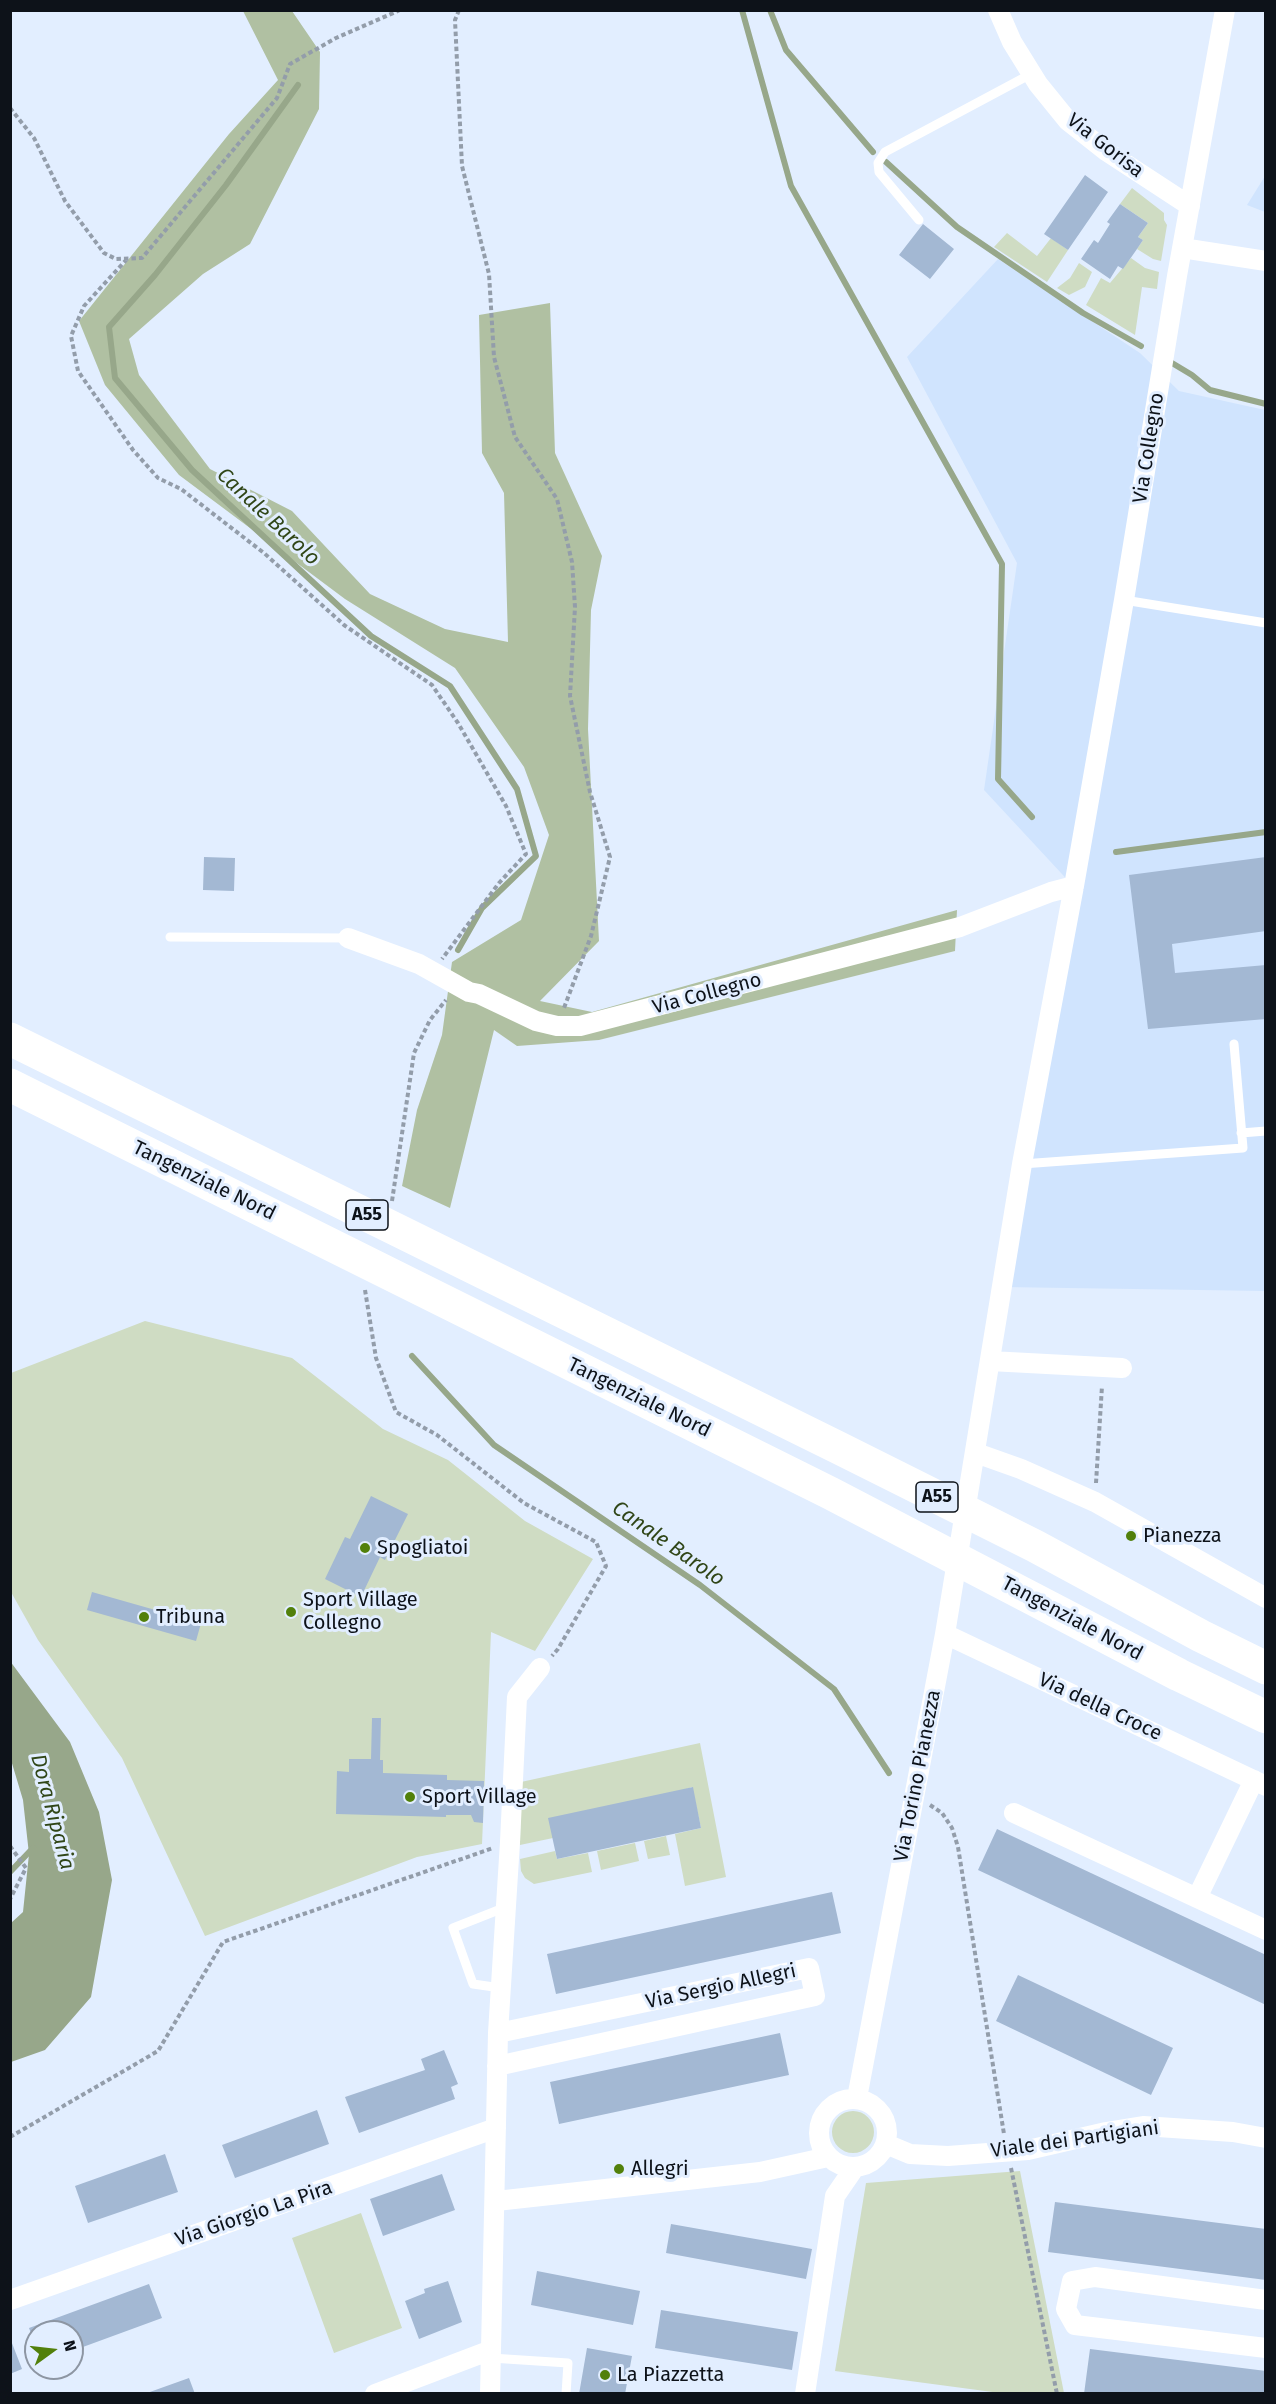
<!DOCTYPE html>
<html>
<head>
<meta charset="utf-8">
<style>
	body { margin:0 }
	#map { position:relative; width:1276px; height:2404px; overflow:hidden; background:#e2eeff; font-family:"Fira Sans",sans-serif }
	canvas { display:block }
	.frame { position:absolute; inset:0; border:12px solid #0d1219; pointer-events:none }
	.north { position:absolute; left:24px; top:2320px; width:60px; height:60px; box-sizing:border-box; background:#e2eeff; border:2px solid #8d96a3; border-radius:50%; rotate:75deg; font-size:16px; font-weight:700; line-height:24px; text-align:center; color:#0d1219 }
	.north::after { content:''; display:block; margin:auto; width:21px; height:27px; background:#52800b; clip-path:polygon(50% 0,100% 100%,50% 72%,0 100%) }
</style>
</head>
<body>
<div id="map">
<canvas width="1276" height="2404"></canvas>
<div class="frame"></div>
<div class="north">N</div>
</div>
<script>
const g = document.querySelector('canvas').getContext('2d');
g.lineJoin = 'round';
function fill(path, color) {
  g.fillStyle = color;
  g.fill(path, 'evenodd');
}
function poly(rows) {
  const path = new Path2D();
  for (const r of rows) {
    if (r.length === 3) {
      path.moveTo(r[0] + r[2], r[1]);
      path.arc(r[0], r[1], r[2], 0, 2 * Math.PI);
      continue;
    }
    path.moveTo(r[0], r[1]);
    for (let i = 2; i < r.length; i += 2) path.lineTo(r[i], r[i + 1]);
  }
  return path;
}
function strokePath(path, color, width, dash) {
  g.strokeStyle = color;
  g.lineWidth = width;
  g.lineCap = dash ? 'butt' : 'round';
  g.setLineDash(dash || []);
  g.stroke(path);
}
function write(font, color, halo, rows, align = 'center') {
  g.font = font + ' "Fira Sans",sans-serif';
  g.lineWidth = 6;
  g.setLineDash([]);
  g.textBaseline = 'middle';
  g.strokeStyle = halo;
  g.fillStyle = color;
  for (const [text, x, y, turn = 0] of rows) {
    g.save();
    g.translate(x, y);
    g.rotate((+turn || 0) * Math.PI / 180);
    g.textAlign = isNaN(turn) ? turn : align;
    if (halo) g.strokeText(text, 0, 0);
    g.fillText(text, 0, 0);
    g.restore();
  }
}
fill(poly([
	[1265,176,1265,212,1247,205],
	[998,259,1140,353,1179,391,1265,410,1265,1291,1002,1287,1074,887,984,790,1017,563,907,357]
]), '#d0e4fe');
fill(poly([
	[1132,188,1164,213,1164,220,1167,225,1161,261,1153,259,1137,249,1143,240,1138,237,1148,223,1120,204],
	[1007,233,1037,256,1051,238,1068,250,1047,282,994,247],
	[1131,258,1145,268,1159,272,1157,289,1142,287,1135,335,1086,305,1101,278,1110,283],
	[1079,263,1092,272,1085,287,1069,295,1057,288,1070,278],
	[145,1321,292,1358,383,1429,448,1460,525,1521,593,1559,535,1651,491,1632,482,1844,417,1857,205,1936,122,1758,38,1640,11,1592,11,1373],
	[700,1743,726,1877,685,1886,675,1834,701,1828,692,1787,553,1838,520,1845,521,1782],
	[666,1836,670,1855,648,1859,644,1841],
	[635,1843,639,1861,601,1870,597,1851],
	[555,1851,557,1859,588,1853,592,1872,534,1884,525,1878,521,1871,520,1859],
	[853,2132,21],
	[1020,2171,1064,2393,1000,2393,835,2371,866,2183],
	[361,2213,402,2328,334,2353,292,2238]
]), '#cfdcc3');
fill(poly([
	[243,11,292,11,320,52,319,109,250,244,203,274,129,339,139,375,210,469,292,511,370,594,445,629,508,642,504,493,482,453,479,315,550,303,555,453,602,556,591,610,588,729,599,941,540,1001,592,1012,957,910,955,951,599,1040,517,1046,494,1030,450,1208,402,1186,417,1110,442,1035,452,962,521,920,549,835,524,767,455,668,345,599,179,475,105,385,79,321,229,134,278,80]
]), '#b0c0a2');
fill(poly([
	[10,1661,70,1742,99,1812,112,1880,91,1997,45,2050,11,2062,11,1923,23,1912,29,1854,23,1800,11,1760]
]), '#97a78a');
strokePath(poly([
	[742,10,791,186,1002,564,998,779,1032,817],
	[770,10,786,50,873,152],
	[298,85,226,185,155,275,109,327,115,378,192,470,371,636,450,686,517,789,536,856,482,908,458,950],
	[886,162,957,227,1083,313,1141,346],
	[1172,363,1192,375,1210,390,1266,404],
	[1116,852,1266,832],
	[412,1356,494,1445,700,1585,834,1689,889,1773],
	[10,1872,33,1848]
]), '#97a78a', 6);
fill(poly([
	[1085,175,1108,192,1068,250,1044,234],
	[1120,204,1148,223,1138,237,1143,240,1137,249,1123,269,1118,266,1110,279,1081,259,1094,240,1098,243,1110,224,1107,222],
	[923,224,954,249,930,279,899,255],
	[204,857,235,858,234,891,203,890],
	[1266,857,1266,931,1172,944,1175,973,1266,965,1266,1019,1148,1029,1129,875],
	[371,1496,408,1514,385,1560,380,1557,361,1597,325,1579,345,1537,350,1539],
	[92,1592,201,1623,196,1641,87,1610],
	[372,1718,381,1718,380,1760,383,1760,383,1773,447,1775,447,1780,484,1781,483,1823,474,1822,471,1815,446,1815,446,1817,336,1814,337,1771,349,1772,349,1759,371,1759],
	[693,1787,701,1828,557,1859,548,1818],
	[997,1829,1266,1955,1266,2005,978,1870],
	[832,1892,841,1933,556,1994,547,1954],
	[1018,1975,1173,2048,1151,2095,996,2021],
	[780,2033,789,2075,559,2124,550,2082],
	[444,2050,458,2084,451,2087,455,2099,359,2133,345,2097,425,2070,421,2059],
	[317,2110,329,2144,235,2178,222,2145],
	[165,2154,178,2192,88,2223,75,2186],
	[442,2174,455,2210,383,2236,370,2199],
	[1055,2202,1266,2229,1266,2280,1048,2252],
	[671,2224,812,2249,806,2279,666,2253],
	[537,2271,640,2291,633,2325,531,2305],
	[448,2281,462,2322,419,2339,405,2301,425,2293,424,2289],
	[149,2284,162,2318,72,2351,72,2332,36,2332,36,2347,29,2328],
	[661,2310,798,2332,792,2370,655,2348],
	[10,2338,22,2369,10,2374],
	[587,2348,632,2356,625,2394,579,2394],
	[1090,2349,1266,2371,1266,2394,1084,2394],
	[189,2378,195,2394,147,2394,147,2393]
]), '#a3b8d3');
strokePath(poly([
	[459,10,455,20,462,166,489,274,494,357,515,437,557,499,572,562,575,607,570,696,590,792,610,857,591,936,564,1008],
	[10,108,34,138,65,201,104,253,116,259,142,258,277,98,290,64,336,38,400,10],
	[127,259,84,306,71,336,78,371,133,450,158,478,181,489,264,553,344,625,432,685,458,723,506,806,526,854,499,883,442,959],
	[392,1201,414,1053,430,1020,446,1000],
	[365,1290,376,1358,396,1412,437,1435,524,1503,596,1542,606,1566,558,1649,552,1656],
	[1096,1483,1102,1386],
	[930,1805,942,1813,952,1828,958,1847,1004,2134],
	[10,1846,26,1868,10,1899],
	[10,2137,158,2051,223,1942,493,1848],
	[1011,2168,1057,2394]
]), '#939daa', 4, [4.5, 3]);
strokePath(poly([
	[919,220,879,172,878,163,885,152,1031,74],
	[1124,600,1266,623],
	[170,937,348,938],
	[1241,1133,1266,1131],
	[1022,1164,1243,1148,1234,1044],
	[501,1988,473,1984,453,1928,506,1907],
	[491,2358,568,2363,566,2394]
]), '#fff', 9);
strokePath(poly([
	[998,10,1012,42,1038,84,1068,121,1106,151,1190,206],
	[1182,248,1266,261],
	[348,938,419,964,469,992,479,994,536,1021,557,1026,580,1026,960,927,1051,892,1074,886],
	[990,1361,1122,1368],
	[976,1453,1021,1469,1095,1502,1266,1598],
	[945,1634,1266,1786],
	[1014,1813,1266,1930],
	[1197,1898,1254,1780],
	[497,2066,815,1996,809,1968,498,2033],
	[857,2098,945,1634,1022,1164,1074,886,1124,600,1177,276,1225,10],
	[853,2133,34],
	[886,2144,910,2154,948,2156,1028,2150,1106,2132,1143,2126,1233,2132,1266,2138],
	[496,2201,760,2172,828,2157],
	[10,2300,496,2128],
	[1266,2300,1095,2277,1072,2281,1066,2309,1075,2325,1266,2348],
	[375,2394,491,2350],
	[490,2394,498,2033,510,1842,517,1697,540,1668],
	[805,2394,835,2196,855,2167]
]), '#fff', 20);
strokePath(poly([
	[10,1039,839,1448,1035,1546,1201,1636,1266,1668],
	[10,1085,830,1493,1179,1675,1266,1717]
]), '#fff', 33);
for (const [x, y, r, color] of [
	[1131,1536,6,"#52800b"],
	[365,1548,6,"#52800b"],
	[291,1612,6,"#52800b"],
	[144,1617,6,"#52800b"],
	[410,1797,6,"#52800b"],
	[619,2169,6,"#52800b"],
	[605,2375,6,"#52800b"]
]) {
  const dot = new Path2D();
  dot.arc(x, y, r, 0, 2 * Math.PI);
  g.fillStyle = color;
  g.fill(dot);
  strokePath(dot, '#e2eeff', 2);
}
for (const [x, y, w] of [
	[367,1215,42],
	[937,1497,42]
]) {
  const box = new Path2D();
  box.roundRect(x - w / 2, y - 15, w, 30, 4.5);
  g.fillStyle = '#e2eeff';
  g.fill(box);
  strokePath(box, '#0d1219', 1.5);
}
write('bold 18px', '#0d1219', null, [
	["A55",367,1215],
	["A55",937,1497]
]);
write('20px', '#0d1219', '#e2eeff', [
	["Via Gorisa",1105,146,38],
	["Via Collegno",1149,448,-81],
	["Via Collegno",707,994,-15],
	["Tangenziale Nord",204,1181,26],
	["Tangenziale Nord",639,1398,26],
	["Tangenziale Nord",1072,1619,28],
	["Via della Croce",1100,1707,25],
	["Via Torino Pianezza",918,1776,-79],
	["Via Sergio Allegri",721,1987,-12],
	["Viale dei Partigiani",1075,2140,-8],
	["Via Giorgio La Pira",254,2214,-19]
]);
write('20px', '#0d1219', '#e2eeff', [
	["Pianezza",1143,1536],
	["Spogliatoi",377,1548],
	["Sport Village",303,1600],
	["Collegno",303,1623],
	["Tribuna",156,1617],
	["Sport Village",422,1797],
	["Allegri",631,2169],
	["La Piazzetta",617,2375]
], 'left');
write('italic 21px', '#304618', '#e2eeff', [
	["Canale Barolo",268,517,43],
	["Canale Barolo",668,1544,35],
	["Dora Riparia",52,1812,75]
]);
</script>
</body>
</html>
